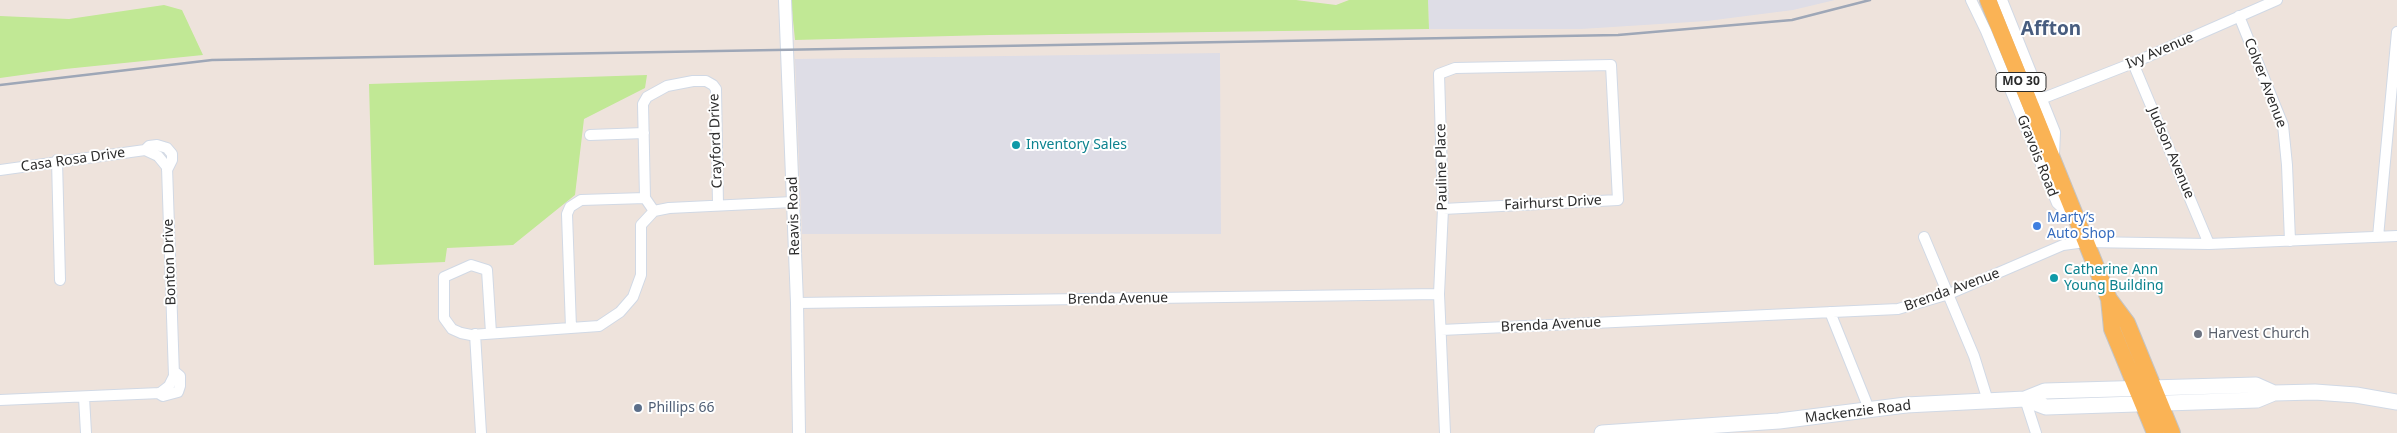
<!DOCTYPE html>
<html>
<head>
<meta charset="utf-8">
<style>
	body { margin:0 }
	canvas { display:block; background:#eee3dc }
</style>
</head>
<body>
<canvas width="2397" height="433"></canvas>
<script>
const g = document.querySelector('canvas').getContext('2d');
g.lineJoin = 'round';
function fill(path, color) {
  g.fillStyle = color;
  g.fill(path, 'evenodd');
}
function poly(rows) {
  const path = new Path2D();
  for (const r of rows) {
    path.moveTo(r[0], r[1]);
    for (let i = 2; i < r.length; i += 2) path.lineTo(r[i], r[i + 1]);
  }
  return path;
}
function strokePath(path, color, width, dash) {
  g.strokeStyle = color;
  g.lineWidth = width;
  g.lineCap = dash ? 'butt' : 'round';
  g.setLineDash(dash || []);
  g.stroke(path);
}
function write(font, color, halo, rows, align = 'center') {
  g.font = font + ' "Noto Sans",sans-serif';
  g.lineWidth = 4;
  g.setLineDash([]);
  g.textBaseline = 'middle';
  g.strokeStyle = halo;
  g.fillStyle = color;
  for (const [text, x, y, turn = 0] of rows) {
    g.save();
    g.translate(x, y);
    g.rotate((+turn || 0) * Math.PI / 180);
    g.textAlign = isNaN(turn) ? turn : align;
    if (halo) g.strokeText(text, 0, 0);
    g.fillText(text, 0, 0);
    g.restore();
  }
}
fill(poly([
	[1428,0,1835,0,1793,10,1707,21,1581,29,1429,29],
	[1220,53,1221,234,802,234,795,59]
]), '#dedde6');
fill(poly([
	[791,0,1296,0,1336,5,1349,0,1428,0,1429,29,990,35,795,40],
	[164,5,182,10,203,55,65,69,0,78,0,16,69,19],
	[647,75,645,88,584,119,575,195,513,245,447,248,445,262,374,265,369,84]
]), '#c1e895');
const minor = poly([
	[1971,0,1986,31,2057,203,2074,219],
	[2002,0,2055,132,2054,156],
	[2239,16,2283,125,2287,165,2290,241],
	[2133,63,2209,244],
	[2041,99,2133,63,2277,0],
	[590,135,644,133],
	[145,150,149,146,157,145,167,148,172,154,172,160,167,170],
	[57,160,60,280],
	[0,170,145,150,158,156,167,167,174,376,169,386,160,393,0,400],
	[1443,209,1618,200,1611,65,1455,68,1439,74,1443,209,1439,294,1445,433],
	[654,211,645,198,643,104,647,97,667,86,693,81,706,81,713,85,716,89,718,205],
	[1924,237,1974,356,1988,401],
	[2378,237,2397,32],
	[797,303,1439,294],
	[1830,312,1869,409],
	[571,328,567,214,570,207,581,200,645,198],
	[1441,330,1898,309,1949,294,2063,245,2085,242,2209,244,2397,236],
	[491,333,487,270,471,265,444,277,444,318,452,329,461,333,471,335,599,326,620,312,633,297,641,275,641,225,654,211,669,208,793,202],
	[475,334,481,433],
	[158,393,163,396,178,392,180,386,180,376,174,371],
	[84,397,86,433],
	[2025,399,2036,433]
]);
const tertiary = poly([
	[785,0,797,303,799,433]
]);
const secondary = poly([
	[2025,399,2046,407,2257,400,2274,393,2315,392,2356,395,2397,402],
	[1602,433,1779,421,1906,405,2025,399,2045,391,2256,385,2274,393]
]);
const primary = poly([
	[1988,0,2109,299,2127,323,2172,433],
	[2109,299,2112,329,2155,433]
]);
strokePath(minor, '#d1d9e5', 12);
strokePath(tertiary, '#d1d9e5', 14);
strokePath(secondary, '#d1d9e5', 17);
strokePath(primary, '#c4c4c4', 18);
strokePath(minor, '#fff', 10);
strokePath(tertiary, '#fff', 12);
strokePath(secondary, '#fff', 15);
strokePath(primary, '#fab355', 16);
strokePath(poly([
	[0,85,212,60,1618,35,1792,20,1870,0]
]), '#9ea7b7', 2.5);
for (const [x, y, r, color] of [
	[1016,145,5,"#0f9aa8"],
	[2037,226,5,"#3f7fe0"],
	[2054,278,5,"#0f9aa8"],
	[2198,334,5,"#6b7280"],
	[638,408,5,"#5c6f8a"]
]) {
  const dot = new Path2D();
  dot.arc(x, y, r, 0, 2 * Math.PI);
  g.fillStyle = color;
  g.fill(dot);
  strokePath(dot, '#fff', 2);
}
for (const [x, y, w] of [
	[2021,82,50]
]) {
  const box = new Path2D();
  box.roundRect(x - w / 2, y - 9.5, w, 19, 4);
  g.fillStyle = '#fff';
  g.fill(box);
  strokePath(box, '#2b2b2b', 1);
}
write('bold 12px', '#2b2b2b', null, [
	["MO 30",2021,82]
]);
write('14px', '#2b2b2b', '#fff', [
	["Ivy Avenue",2160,51,-23],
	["Colver Avenue",2265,83,69],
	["Crayford Drive",716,141,-92],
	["Judson Avenue",2171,153,67],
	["Gravois Road",2037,156,68],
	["Casa Rosa Drive",73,160,-8],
	["Pauline Place",1442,167,-91],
	["Fairhurst Drive",1553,203,-3],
	["Reavis Road",794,216,-92],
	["Bonton Drive",170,262,-92],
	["Brenda Avenue",1952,290,-20],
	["Brenda Avenue",1118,299,-1],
	["Brenda Avenue",1551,325,-3],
	["Mackenzie Road",1858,412,-7]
]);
write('14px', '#0d838f', '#fff', [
	["Inventory Sales",1026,145],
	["Catherine Ann",2064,270],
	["Young Building",2064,286]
], 'left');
write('14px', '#366cbe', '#fff', [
	["Marty’s",2047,218],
	["Auto Shop",2047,234]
], 'left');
write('14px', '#5b616d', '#fff', [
	["Harvest Church",2208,334]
], 'left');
write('14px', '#4e5e75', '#fff', [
	["Phillips 66",648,408]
], 'left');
write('bold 19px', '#485d7f', '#fff', [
	["Affton",2051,30]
]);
</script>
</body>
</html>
